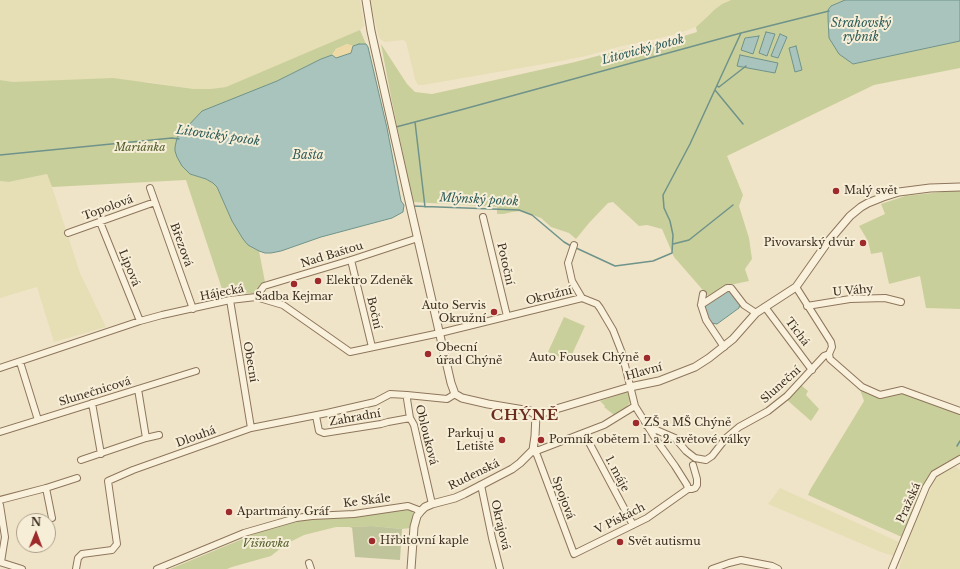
<!DOCTYPE html>
<html>
<head>
<meta charset="utf-8">
<style>
	body { margin:0 }
	#map { position:relative; width:960px; height:569px; overflow:hidden; background:#f0e4c8; font-family:"Libre Baskerville",serif }
	canvas { display:block }
	.north { position:absolute; left:16px; top:513px; width:40px; height:40px; box-sizing:border-box; background:#f7eed8; border:1px solid #ada18e; border-radius:50%; rotate:1deg; font-size:11px; font-weight:700; line-height:16px; text-align:center; color:#3d2e20 }
	.north::after { content:''; display:block; margin:auto; width:14px; height:18px; background:#9e2a2b; clip-path:polygon(50% 0,100% 100%,50% 72%,0 100%) }
</style>
</head>
<body>
<div id="map">
<canvas width="960" height="569"></canvas>
<div class="north">N</div>
</div>
<script>
const g = document.querySelector('canvas').getContext('2d');
g.lineJoin = 'round';
function fill(path, color) {
  g.fillStyle = color;
  g.fill(path, 'evenodd');
}
function poly(rows) {
  const path = new Path2D();
  for (const r of rows) {
    path.moveTo(r[0], r[1]);
    for (let i = 2; i < r.length; i += 2) path.lineTo(r[i], r[i + 1]);
  }
  return path;
}
function strokePath(path, color, width, dash) {
  g.strokeStyle = color;
  g.lineWidth = width;
  g.lineCap = dash ? 'butt' : 'round';
  g.setLineDash(dash || []);
  g.stroke(path);
}
function write(font, color, halo, rows, align = 'center') {
  g.font = font + ' "Libre Baskerville",serif';
  g.lineWidth = 4;
  g.setLineDash([]);
  g.textBaseline = 'middle';
  g.strokeStyle = halo;
  g.fillStyle = color;
  for (const [text, x, y, turn = 0] of rows) {
    g.save();
    g.translate(x, y);
    g.rotate((+turn || 0) * Math.PI / 180);
    g.textAlign = isNaN(turn) ? turn : align;
    if (halo) g.strokeText(text, 0, 0);
    g.fillText(text, 0, 0);
    g.restore();
  }
}
fill(poly([
	[0,0,360,0,364,26,360,30,336,41,226,87,210,89,194,89,146,82,13,82,0,80],
	[370,0,731,0,722,4,714,10,707,17,696,27,680,33,652,40,618,47,586,56,561,61,423,85,418,85,415,79,406,42,403,40,385,42,380,39,378,34],
	[47,174,52,187,80,273,106,327,54,342,37,287,0,298,0,181,10,182],
	[955,466,960,470,960,569,899,569,901,561,918,514,936,478],
	[780,488,899,542,894,556,881,552,768,504]
]), '#e6deb5');
fill(poly([
	[731,0,845,0,831,6,853,64,960,41,960,68,874,85,727,156,743,195,739,206,749,238,752,259,745,269,749,281,730,285,708,296,674,257,662,229,647,225,639,226,613,202,608,203,589,223,576,239,569,233,551,227,541,218,521,211,512,212,504,214,497,214,497,207,413,202,391,97,381,44,407,84,415,92,432,94,455,89,575,62,612,52,671,40,697,32,696,27,707,17,714,10,722,4],
	[780,34,787,37,778,58,772,56],
	[759,36,753,53,741,50,745,38],
	[360,30,366,44,359,44,353,46,347,44,336,49,332,55,321,59,277,81,186,128,177,138,176,146,190,174,206,179,213,183,217,187,232,221,248,245,259,251,265,282,254,293,224,295,186,180,52,187,47,174,9,182,0,181,0,80,13,82,113,78,194,89,210,89,226,87],
	[960,190,960,309,926,308,920,276,889,284,882,252,871,254,868,241,859,226,885,214,881,204,905,196],
	[564,317,585,326,569,361,548,352],
	[857,381,879,394,903,387,960,409,960,459,934,474,904,538,808,495,810,490,864,401],
	[801,385,808,391,806,395,819,409,811,421,787,400],
	[627,392,631,400,629,404,624,409,614,415,604,407,605,406,600,401],
	[407,509,412,511,413,513,411,528,402,529,372,526,353,527,352,528,349,527,336,527,304,535,286,544,271,556,232,567,227,569,170,569,264,530,295,521,314,517]
]), '#c9cf9b');
fill(poly([
	[347,44,353,46,351,53,336,58,332,55,336,49]
]), '#ecd9a5');
fill(poly([
	[372,526,402,529,400,560,355,557,352,527]
]), '#bfc49a');
const water = poly([
	[845,0,960,0,960,41,853,64,839,54,829,38,828,18,828,10,831,6,845,0],
	[766,32,775,34,767,56,759,53,766,32],
	[780,34,787,37,778,58,771,56,780,34],
	[759,36,753,54,741,50,745,38,759,36],
	[359,44,366,44,368,47,387,128,401,201,404,205,403,212,392,218,321,237,281,251,271,253,265,253,259,251,248,245,243,239,232,221,217,187,213,183,206,179,190,174,182,166,177,157,175,151,175,147,177,138,182,130,186,128,202,111,277,81,321,59,332,55,336,58,351,53,353,46,359,44],
	[796,46,802,70,795,72,789,48,796,46],
	[740,55,778,63,775,73,737,66,740,55],
	[728,291,732,292,740,304,739,308,717,324,711,323,705,313,704,308,706,304,728,291]
]);
fill(water, '#a9c4bc');
strokePath(water, '#6f938a', 1);
strokePath(poly([
	[717,86,719,87,746,66],
	[715,90,743,124],
	[415,122,425,207],
	[396,127,464,109,741,33,829,11],
	[0,155,172,138,179,139],
	[412,206,519,210,532,215,564,242,571,246],
	[673,244,689,240,733,205],
	[574,247,615,266,653,261,672,253,673,235,670,221,664,208,663,195,690,144,741,33],
	[957,446,960,441]
]), '#6f938a', 1.5);
const minor = poly([
	[150,188,193,309],
	[483,217,507,316],
	[100,222,140,321],
	[68,233,155,202],
	[574,245,568,263,572,281,582,298],
	[351,260,372,347],
	[796,287,831,342,832,347,829,354,830,359,862,387,880,395,902,390,960,411],
	[703,294,701,305,706,320,724,347],
	[256,297,264,286,351,260,418,238],
	[230,300,251,428],
	[701,305,727,288,731,288,744,305,756,313],
	[807,306,850,299,885,298,901,302],
	[765,307,812,370],
	[20,362,38,420],
	[0,368,140,321,162,315,230,300,256,297,283,305,350,352,440,333,582,298,597,304,600,308,613,330,622,353,635,406,604,425,539,450,533,450],
	[138,389,146,438],
	[92,403,101,454],
	[635,406,655,438,675,466,687,485,688,489],
	[316,416,319,431,324,433,381,424,388,422,410,418],
	[647,426,675,438,686,451,695,458,706,460,712,456,726,438,739,427,768,411,787,396,824,356,829,354],
	[0,432,196,371],
	[584,433,633,525],
	[533,450,537,455,574,554,647,518,688,489,692,489,695,488,697,485,697,479,693,465],
	[81,460,146,438,159,435],
	[481,485,492,538,500,569],
	[46,488,52,518],
	[0,500,46,488,77,478],
	[432,504,414,425,410,418,407,399,407,395,447,399,455,394],
	[0,505,5,537,1,562],
	[0,562,22,569],
	[309,563,311,569],
	[76,569,78,558,82,554,112,550,117,544,108,481,133,470,251,428,327,413,375,402,390,394,407,395],
	[157,569,244,533,296,518,312,516,354,514,408,506,421,511],
	[712,569,729,563,741,560,772,566,778,569],
	[892,569,926,487,934,474,960,459]
]);
const tertiary = poly([
	[366,0,371,31,412,214,451,383,455,394,462,398,488,404,530,411,536,415],
	[536,415,556,409,630,387,659,381,695,367,709,358,733,339,756,313,796,287,827,243,850,216,861,207,868,203,883,197,899,192,930,188,960,187],
	[411,569,414,527,417,516,421,511,425,507,432,504,455,498,464,494,512,469,520,463,533,450,535,436,536,415]
]);
strokePath(minor, '#8d765c', 8);
strokePath(tertiary, '#8d765c', 9);
strokePath(minor, '#faf1dc', 6);
strokePath(tertiary, '#faf1dc', 7);
for (const [x, y, r, color] of [
	[836,191,4,"#9e2a2b"],
	[863,243,4,"#9e2a2b"],
	[318,281,4,"#9e2a2b"],
	[294,284,4,"#9e2a2b"],
	[494,312,4,"#9e2a2b"],
	[428,354,4,"#9e2a2b"],
	[647,358,4,"#9e2a2b"],
	[636,423,4,"#9e2a2b"],
	[502,440,4,"#9e2a2b"],
	[541,440,4,"#9e2a2b"],
	[229,512,4,"#9e2a2b"],
	[372,541,4,"#9e2a2b"],
	[620,542,4,"#9e2a2b"]
]) {
  const dot = new Path2D();
  dot.arc(x, y, r, 0, 2 * Math.PI);
  g.fillStyle = color;
  g.fill(dot);
  strokePath(dot, '#f7eed8', 1.5);
}
write('italic 11px', '#4d5a26', '#f7eed8', [
	["Mariánka",140,148],
	["Višňovka",266,544]
]);
write('11px', '#3d2e20', '#f7eed8', [
	["Malý svět",844,191],
	["Pivovarský dvůr",855,243,"right"],
	["Elektro Zdeněk",326,281],
	["Sadba Kejmar",294,297,"center"],
	["Auto Servis",486,306,"right"],
	["Okružní",486,319,"right"],
	["Obecní",436,348],
	["úřad Chýně",436,361],
	["Auto Fousek Chýně",639,358,"right"],
	["ZŠ a MŠ Chýně",644,423],
	["Parkuj u",494,434,"right"],
	["Letiště",494,447,"right"],
	["Pomník obětem 1. a 2. světové války",549,440],
	["Apartmány Gráf",237,512],
	["Hřbitovní kaple",380,541],
	["Svět autismu",628,542]
], 'left');
write('11px', '#3d2e20', '#f7eed8', [
	["Topolová",108,208,-20],
	["Březová",181,245,70],
	["Nad Baštou",332,255,-17],
	["Potoční",505,264,77],
	["Lipová",129,268,68],
	["U Váhy",853,291,-5],
	["Hájecká",222,293,-11],
	["Okružní",549,296,-14],
	["Boční",374,313,77],
	["Tichá",797,332,53],
	["Obecní",250,362,80],
	["Hlavní",644,372,-15],
	["Sluneční",781,385,-42],
	["Slunečnicová",95,392,-17],
	["Zahradní",355,418,-10],
	["Oblouková",426,435,76],
	["Dlouhá",196,437,-20],
	["1. máje",617,474,62],
	["Rudenská",474,475,-26],
	["Spojová",563,498,70],
	["Ke Skále",367,501,-7],
	["Pražská",909,503,-66],
	["V Pískách",620,519,-27],
	["Okrajová",500,525,77]
]);
write('italic 12px', '#2f5d5a', '#f7eed8', [
	["Strahovský",861,24],
	["rybník",861,38],
	["Litovický potok",643,50,-15],
	["Litovický potok",218,136,8],
	["Bašta",308,156],
	["Mlýnský potok",479,200,3]
]);
g.letterSpacing = '1px';
write('bold 15px', '#6b2e1e', '#f7eed8', [
	["CHÝNĚ",525,416]
]);
g.letterSpacing = '0px';
</script>
</body>
</html>
